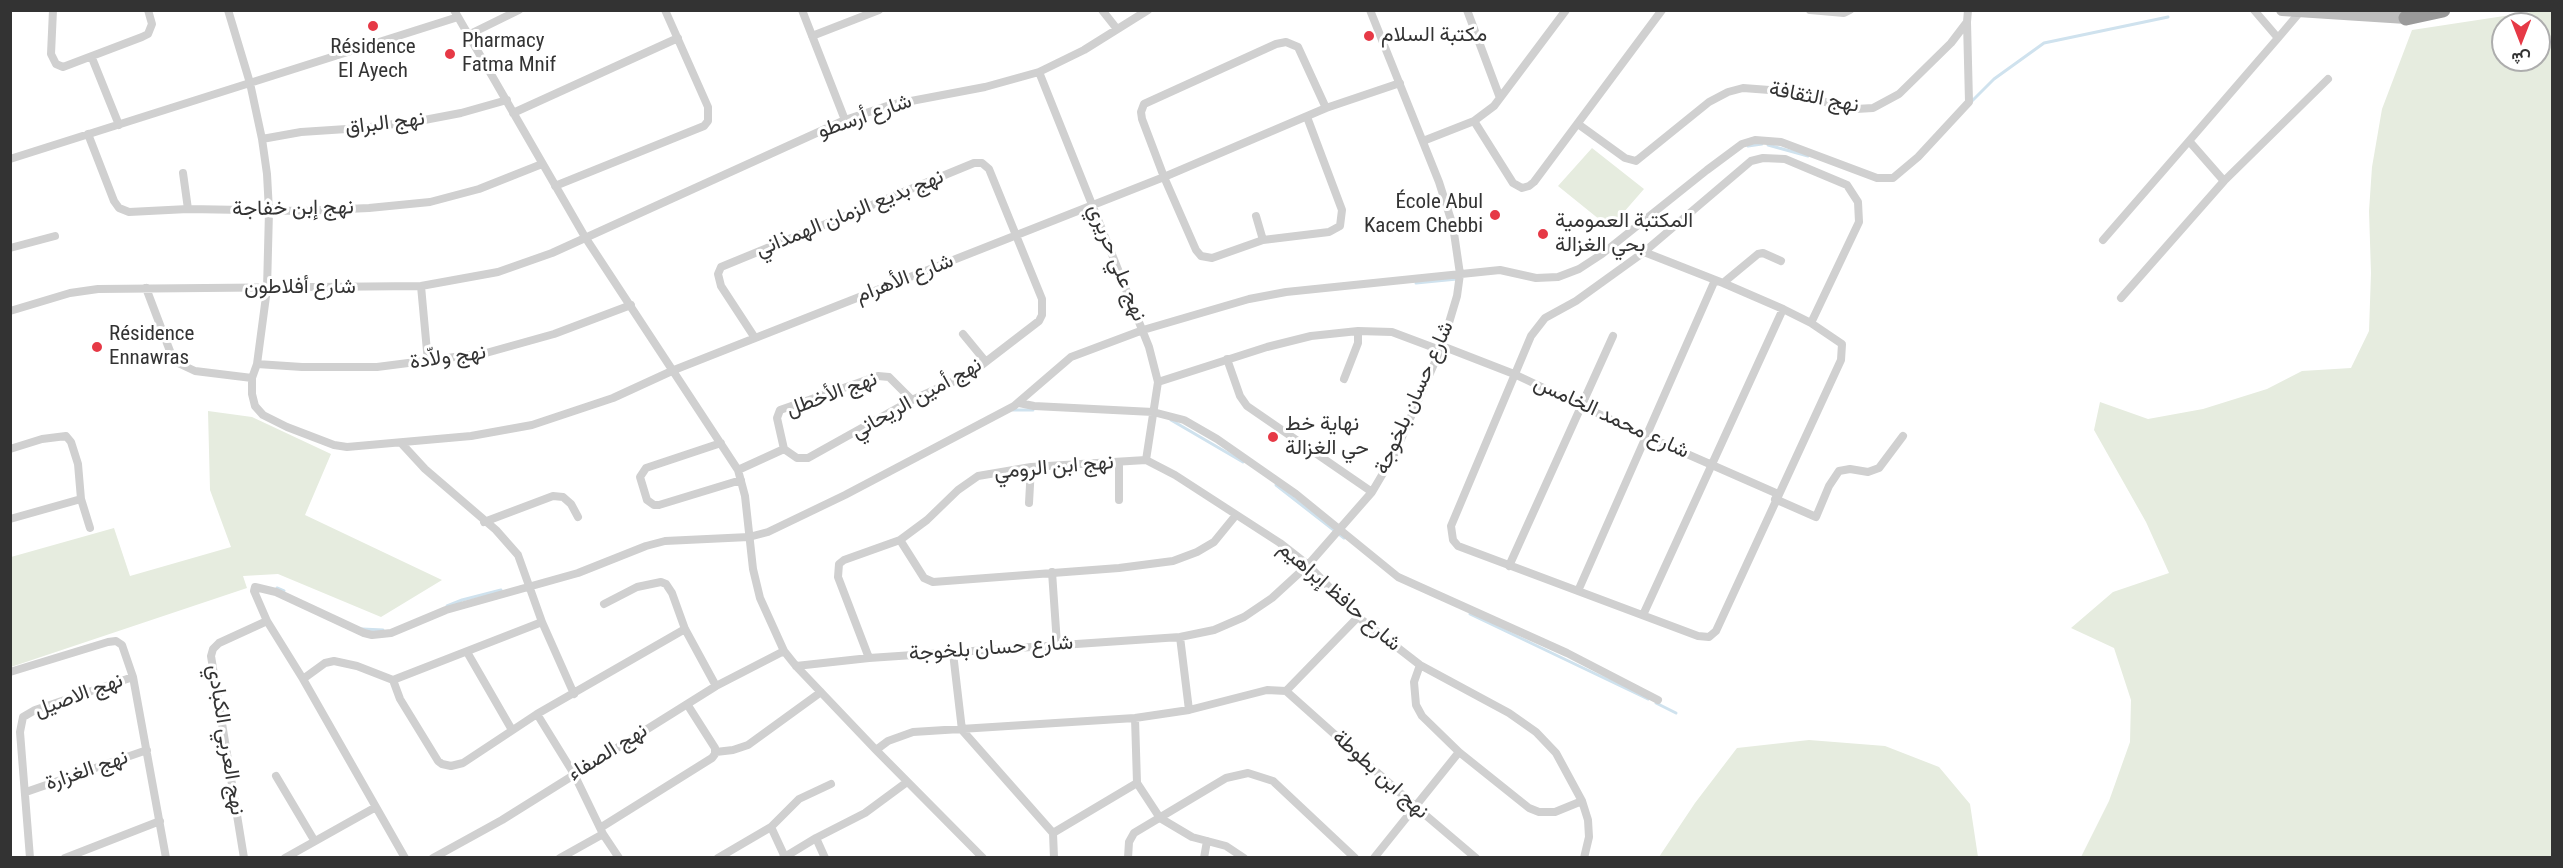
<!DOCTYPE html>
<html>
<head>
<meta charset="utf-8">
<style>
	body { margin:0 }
	#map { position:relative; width:2563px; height:868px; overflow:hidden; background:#fff; font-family:"Roboto Condensed",Vazirmatn,sans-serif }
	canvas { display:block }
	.frame { position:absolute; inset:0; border:12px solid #333; pointer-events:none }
	.north { position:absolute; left:2491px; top:12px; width:60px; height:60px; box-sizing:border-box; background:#fff; border:2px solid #adadad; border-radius:50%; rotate:180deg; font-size:16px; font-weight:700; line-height:24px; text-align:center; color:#333 }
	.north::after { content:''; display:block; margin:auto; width:21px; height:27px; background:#e63946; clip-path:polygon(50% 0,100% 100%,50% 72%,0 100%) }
</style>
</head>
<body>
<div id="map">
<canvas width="2563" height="868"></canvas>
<div class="frame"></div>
<div class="north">ش</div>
</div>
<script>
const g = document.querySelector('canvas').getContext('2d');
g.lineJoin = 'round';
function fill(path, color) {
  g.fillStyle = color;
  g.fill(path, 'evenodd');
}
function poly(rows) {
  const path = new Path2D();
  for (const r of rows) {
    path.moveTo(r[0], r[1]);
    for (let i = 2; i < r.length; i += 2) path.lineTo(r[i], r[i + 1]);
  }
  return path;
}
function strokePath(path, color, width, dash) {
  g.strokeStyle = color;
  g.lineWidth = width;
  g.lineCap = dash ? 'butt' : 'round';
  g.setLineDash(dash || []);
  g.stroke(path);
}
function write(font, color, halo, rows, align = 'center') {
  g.font = font + ' "Roboto Condensed",Vazirmatn,sans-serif';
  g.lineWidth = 6;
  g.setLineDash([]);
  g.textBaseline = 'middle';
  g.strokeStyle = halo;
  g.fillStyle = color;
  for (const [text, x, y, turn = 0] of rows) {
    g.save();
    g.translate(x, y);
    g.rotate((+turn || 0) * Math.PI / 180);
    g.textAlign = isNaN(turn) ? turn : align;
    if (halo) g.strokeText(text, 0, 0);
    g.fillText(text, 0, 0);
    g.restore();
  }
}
fill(poly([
	[2537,11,2552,11,2552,857,2081,857,2109,801,2130,742,2131,700,2114,648,2071,628,2113,592,2169,573,2146,522,2094,430,2100,402,2148,419,2203,409,2267,389,2302,371,2351,368,2369,331,2371,273,2369,211,2372,167,2382,109,2412,30],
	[2503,24,2539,24,2539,60,2503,60],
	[1592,148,1644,189,1610,228,1558,186],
	[208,411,252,417,331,454,305,515,442,580,381,617,278,574,243,576,247,588,11,667,11,557,114,528,130,576,231,547,210,490],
	[1809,740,1885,746,1939,767,1970,804,1978,857,1659,857,1695,803,1737,748]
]), '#e6ecdf');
strokePath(poly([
	[1971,102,1994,79,2044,43,2168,17],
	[1768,145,1808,156],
	[1748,146,1762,144],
	[1416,283,1457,279],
	[1013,410,1033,410],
	[1171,420,1243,462],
	[1276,485,1344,538],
	[277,588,284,591],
	[447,606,462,600,501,590],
	[1470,614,1648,699],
	[362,629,383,630],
	[1656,703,1676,713]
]), '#cfe2ee', 3);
strokePath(poly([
	[53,10,51,54,56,64,63,67,142,37,148,34,152,24,148,10],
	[228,10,250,83,262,139,267,174,269,211,267,289,257,364,252,378,252,394,255,406,263,415,287,427,334,445,347,447,471,436,532,425,613,398,674,370,1164,177,1326,108,1400,83],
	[454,10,585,237,738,470,745,496,753,569,760,598,784,651,796,666,876,750,983,858],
	[802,10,845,120],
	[1102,10,1117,29],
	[1467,10,1500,98],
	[1810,10,1844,13,1850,10],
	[2254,10,2278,38,2189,141,2224,181,2328,79],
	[468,35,519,10],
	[812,36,879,10],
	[2278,38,2300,12],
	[92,58,119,125],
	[1039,72,1149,347,1158,382,1146,460],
	[513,113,678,38],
	[1307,117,1342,210,1340,226,1329,232,1263,240,1212,258,1201,256,1196,250,1164,177,1142,119,1141,112,1144,104,1276,44,1286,42,1298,47,1326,108],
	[1474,121,1513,183,1522,188,1529,186,1534,182,1662,10],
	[1578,124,1625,158,1636,161,1709,102,1728,92,1743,88,1796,92,1834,105,1856,109,1873,108,1899,94,1951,43,1967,22,1968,10],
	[88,134,114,201,119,208,129,212,188,209,302,211,369,208,430,202,479,189,542,164],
	[262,139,301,132,362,128,419,121,461,113,507,100],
	[1423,141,1474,121,1494,106,1566,10],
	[10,159,458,17],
	[183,173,188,209],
	[555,186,704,126,708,121,708,107,665,10],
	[1256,216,1263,240],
	[2103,240,2189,141],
	[10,248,55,236],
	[1644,252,1723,283,1783,309,1811,323,1842,344,1841,360,1716,631,1709,637,1698,636,1458,546,1453,540,1451,526,1531,336,1545,318,1576,301,1644,252,1751,161,1763,158,1785,159,1847,185,1858,202,1859,222,1811,323],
	[1723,283,1758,254,1763,253,1781,261],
	[421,286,428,362],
	[146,288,173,359,178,363,195,371,252,378],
	[2121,298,2224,181],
	[10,311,70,293,98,289,421,286,498,272,552,253,845,120,890,105,985,87,1039,72,1084,50,1148,10],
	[963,334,986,362],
	[1442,346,1514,374,1646,436,1778,494],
	[1227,359,1240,396,1247,406,1372,492],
	[257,364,302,367,377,367,486,353,554,334,631,305],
	[1344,379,1358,343,1358,331],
	[1158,382,1267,347,1311,336,1358,331,1392,332,1440,350],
	[1019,403,1034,406,1153,412,1184,420,1217,439,1296,494,1398,577,1567,653,1658,700],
	[721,443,646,468,640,477,647,500,654,505,659,505,741,480],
	[402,444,425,469,496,530,518,555,542,622,574,694],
	[10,449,42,439,66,436,71,442,78,464,81,499,90,528],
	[784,449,777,418,780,410,878,376,889,377,912,400],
	[738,470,784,449,797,458,808,458,912,400,970,374,1039,321,1042,315,1042,299,989,169,982,163,974,163,721,267,718,274,721,286,755,338],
	[1775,499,1816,517,1829,486,1839,471,1850,469,1868,472,1879,468,1903,436],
	[1119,500,1119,462],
	[1029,503,1031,467],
	[10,519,81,499],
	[484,522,553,496,563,497,571,504,578,517],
	[900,540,924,578,933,582,1119,568,1173,561,1197,552,1214,542,1236,515],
	[1509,566,1613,336],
	[1052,572,1057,644],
	[1578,591,1715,280],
	[604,604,637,587,661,582,666,584,672,593,685,629,716,686],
	[1643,615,1783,309],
	[1180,637,1189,710],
	[467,652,512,730],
	[953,653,962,730,1053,833,1054,858],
	[869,658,838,577,839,564,844,560,900,540,927,520,958,490,978,476,1031,467,1146,460,1175,475,1280,543,1308,565,1358,617,1420,665,1509,713,1536,732,1556,753,1582,801,1588,820,1589,837,1584,858],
	[1420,665,1414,682,1416,705,1422,716,1459,752,1529,808,1539,812,1555,812,1582,801],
	[796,666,869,658,1180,637,1214,630,1244,617,1272,598,1308,565,1372,492,1395,453,1442,346,1457,296,1460,274,1453,226,1439,182,1370,10],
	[10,672,108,642,116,641,122,645,133,677,166,858],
	[303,679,325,663,334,661,357,666,393,680],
	[393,680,400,699,438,761,442,764,451,766,463,763,537,714,685,629],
	[393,680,542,622],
	[1286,691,1416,807,1476,858],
	[537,714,574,774,603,834,619,858],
	[1135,718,1137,783,1160,818,1192,837,1226,846,1244,858],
	[876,750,888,741,913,732,1135,718,1189,710,1267,690,1286,691,1358,617],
	[716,752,733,750,748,745,821,692],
	[276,776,314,840],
	[26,792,147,750],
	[771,827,799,799,831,784],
	[600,828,712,758,715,754,715,748,687,704],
	[1053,833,1137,783],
	[30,858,20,732,23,717,35,710,133,677],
	[65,858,160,821],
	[244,858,211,656,213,649,219,643,267,621],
	[285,858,376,807],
	[405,858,303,679,267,621,254,591,255,587,276,592,364,633,372,635,391,633,446,610,578,573,646,546,665,541,749,537,768,532,845,495,1014,406,1071,357,1143,330,1249,299,1286,292,1500,270,1536,278,1558,277,1579,269,1602,254,1707,170,1742,144,1755,140,1781,142,1877,178,1893,178,1918,157,1969,102,1967,22],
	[433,858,502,820,716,686,784,651],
	[560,858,603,834],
	[718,858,771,827,784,855],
	[783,858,816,838],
	[825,858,816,838,865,813,907,782],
	[1128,858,1129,842,1134,833,1226,778,1248,773,1273,781,1355,858],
	[1204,858,1207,841],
	[1374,858,1459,752]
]), '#d0d0d0', 8);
strokePath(poly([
	[2282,10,2406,18]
]), '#bdbdbd', 12);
strokePath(poly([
	[2406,18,2443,10]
]), '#9a9a9a', 15);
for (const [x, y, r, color] of [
	[373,26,6,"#e63946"],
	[1369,36,6,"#e63946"],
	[450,54,6,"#e63946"],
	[1495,215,6,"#e63946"],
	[1543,234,6,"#e63946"],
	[97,347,6,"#e63946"],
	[1273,437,6,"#e63946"]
]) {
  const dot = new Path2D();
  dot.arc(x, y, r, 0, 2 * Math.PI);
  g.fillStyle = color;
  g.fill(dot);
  strokePath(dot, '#fff', 2);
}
write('21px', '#333', '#fff', [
	["مكتبة السلام",1381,36],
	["Pharmacy",462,42],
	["Fatma Mnif",462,66],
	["Résidence",373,48,"center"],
	["El Ayech",373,72,"center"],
	["École Abul",1483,203,"right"],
	["Kacem Chebbi",1483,227,"right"],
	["المكتبة العمومية",1555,222],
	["بحي الغزالة",1555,246],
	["Résidence",109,335],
	["Ennawras",109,359],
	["نهاية خط",1285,425],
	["حي الغزالة",1285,449]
], 'left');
write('21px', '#333', '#fff', [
	["نهج الثقافة",1814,98,11],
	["شارع أرسطو",865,117,-19],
	["نهج البراق",385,124,-7],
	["نهج إبن خفاجة",293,209,-1],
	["نهج بديع الزمان الهمذاني",850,214,-22],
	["نهج علي حريري",1116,263,68],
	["شارع الأهرام",905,279,-21],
	["شارع أفلاطون",300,288],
	["نهج ولاّدة",448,358,-8],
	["نهج الأخطل",832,395,-20],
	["شارع حسان بلخوجة",1415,398,-66],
	["نهج أمين الريحاني",917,399,-29],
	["شارع محمد الخامس",1611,418,25],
	["نهج ابن الرومي",1054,468,-5],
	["شارع حافظ إبراهيم",1339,597,41],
	["شارع حسان بلخوجة",991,649,-4],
	["نهج الاصيل",79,696,-20],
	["نهج العربي الكبادي",225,740,81],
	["نهج الصفاء",608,753,-32],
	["نهج الغزارة",87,771,-19],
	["نهج ابن بطوطة",1380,775,42]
]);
</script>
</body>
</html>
